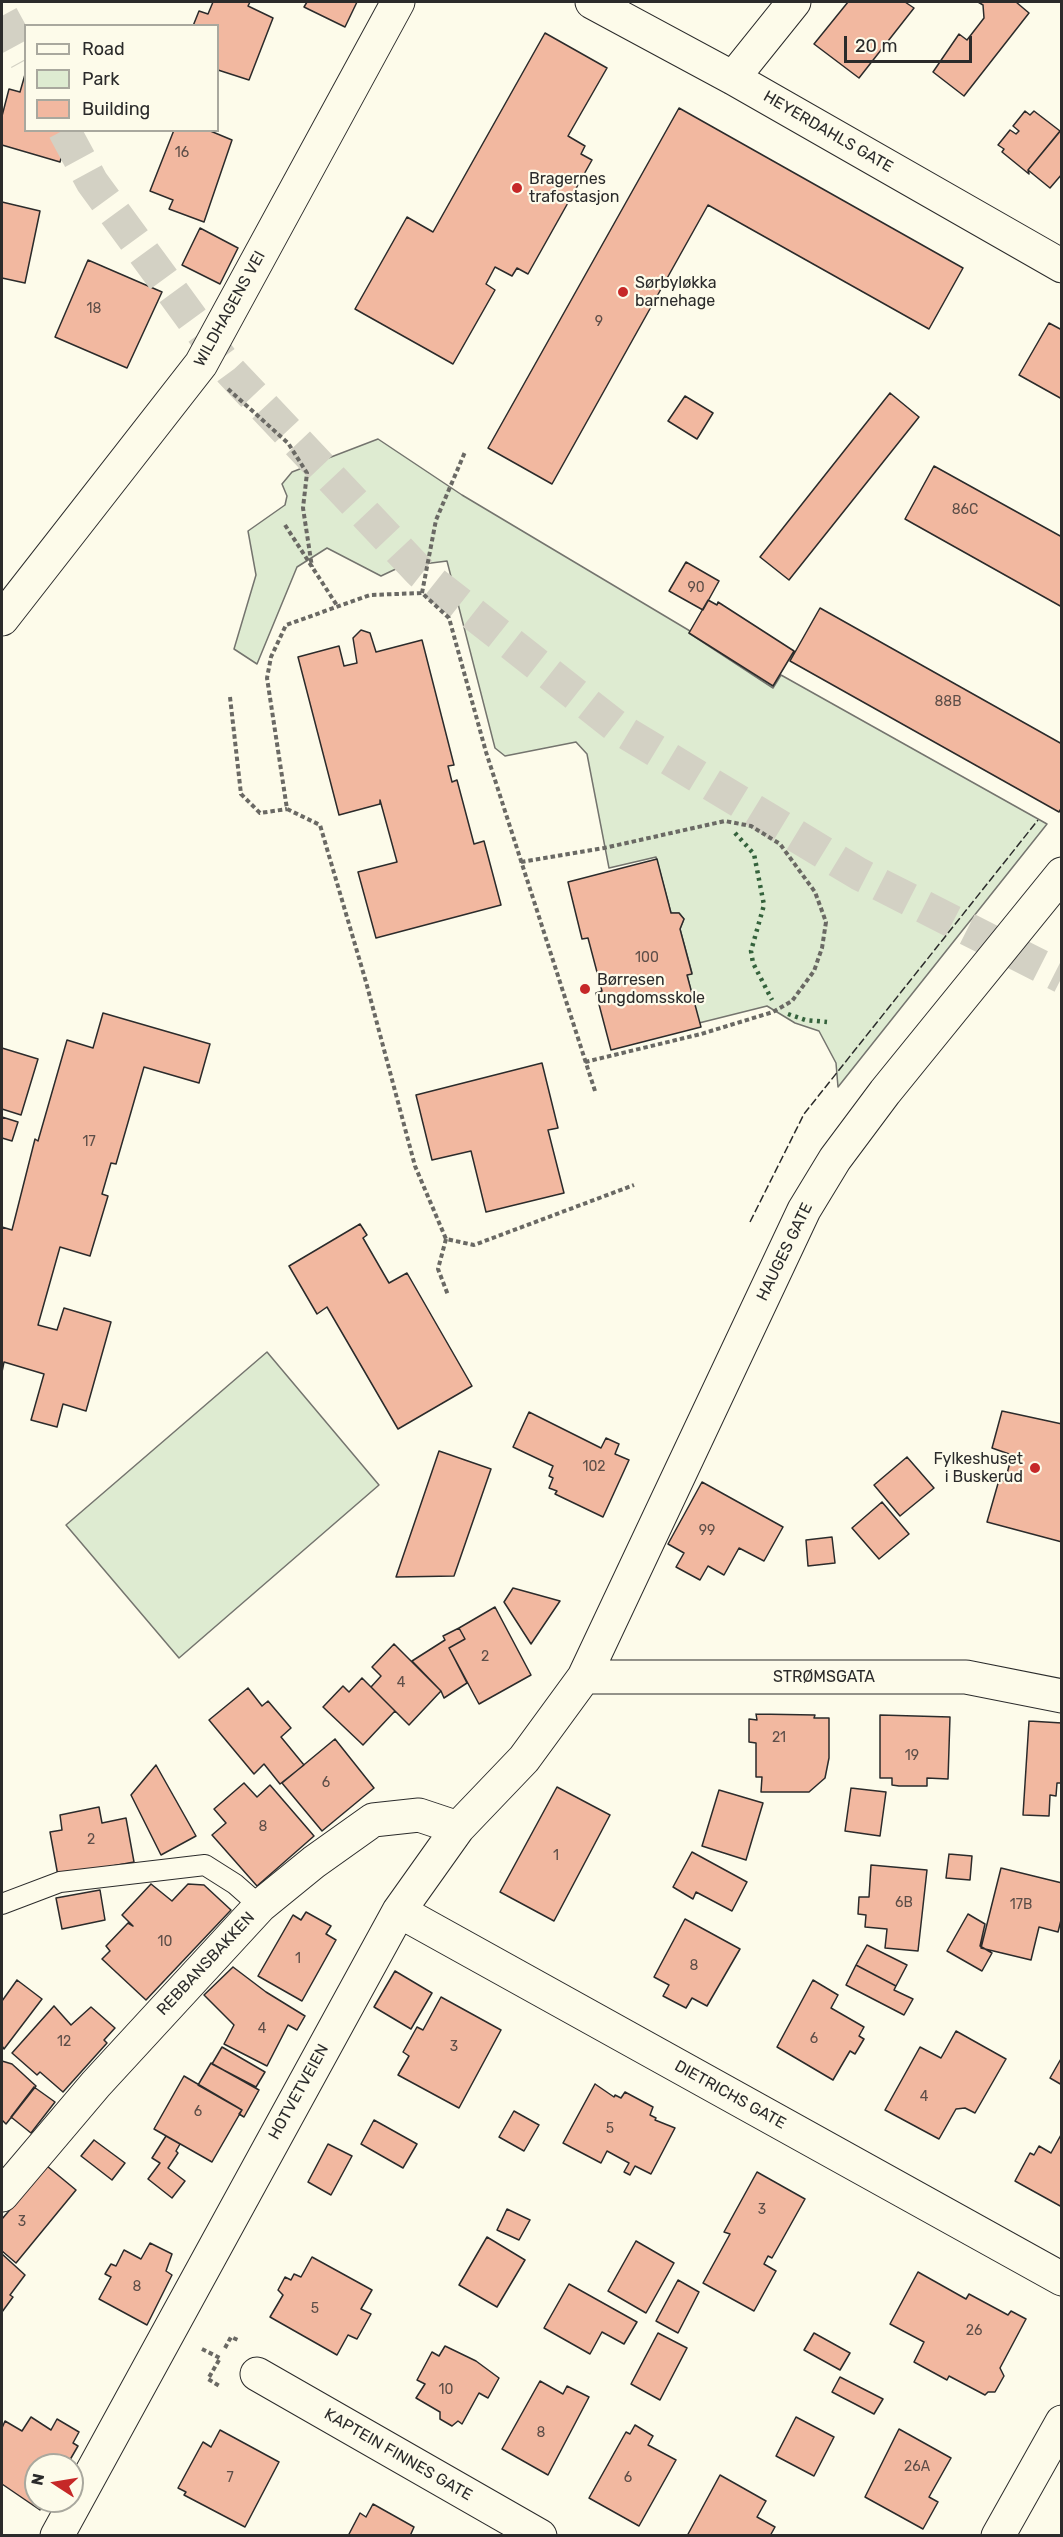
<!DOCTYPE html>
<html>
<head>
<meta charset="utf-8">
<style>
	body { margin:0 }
	#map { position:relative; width:1063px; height:2537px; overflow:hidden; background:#fdfbea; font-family:Rubik,sans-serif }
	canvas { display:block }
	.frame { position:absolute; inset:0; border:3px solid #2b2b2b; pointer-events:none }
	.legend { position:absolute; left:24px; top:24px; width:195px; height:108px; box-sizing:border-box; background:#fdfbea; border:2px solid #a9a89e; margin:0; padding:8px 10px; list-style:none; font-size:18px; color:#2b2b2b }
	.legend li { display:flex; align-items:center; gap:12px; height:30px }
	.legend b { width:30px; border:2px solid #a9a89e }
	.north { position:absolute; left:24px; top:2453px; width:60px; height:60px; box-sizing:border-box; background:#fdfbea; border:2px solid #a9a89e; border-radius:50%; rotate:282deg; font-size:16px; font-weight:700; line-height:24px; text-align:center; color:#2b2b2b }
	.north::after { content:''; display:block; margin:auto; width:21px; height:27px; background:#c62828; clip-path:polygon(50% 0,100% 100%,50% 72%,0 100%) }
	.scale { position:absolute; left:844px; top:36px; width:128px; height:27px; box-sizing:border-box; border:3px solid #2b2b2b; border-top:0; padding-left:8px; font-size:18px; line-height:21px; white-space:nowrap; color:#2b2b2b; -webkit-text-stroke:4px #fdfbea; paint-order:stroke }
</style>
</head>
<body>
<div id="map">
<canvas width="1063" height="2537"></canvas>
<div class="frame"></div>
<ul class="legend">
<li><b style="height:8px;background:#fdfbea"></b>Road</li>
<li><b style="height:16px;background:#deebd1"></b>Park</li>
<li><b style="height:16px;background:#f2b8a0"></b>Building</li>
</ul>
<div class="north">N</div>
<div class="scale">20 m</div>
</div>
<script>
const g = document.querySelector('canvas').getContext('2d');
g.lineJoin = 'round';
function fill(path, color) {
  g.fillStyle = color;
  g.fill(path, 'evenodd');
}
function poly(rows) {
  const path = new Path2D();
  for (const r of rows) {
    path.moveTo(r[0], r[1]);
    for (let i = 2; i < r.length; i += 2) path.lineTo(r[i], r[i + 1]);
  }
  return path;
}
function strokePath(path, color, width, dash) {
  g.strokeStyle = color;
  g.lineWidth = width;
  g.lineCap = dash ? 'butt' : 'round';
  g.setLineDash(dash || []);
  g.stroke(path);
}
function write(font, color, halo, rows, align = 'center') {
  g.font = font + ' Rubik,sans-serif';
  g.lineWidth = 4.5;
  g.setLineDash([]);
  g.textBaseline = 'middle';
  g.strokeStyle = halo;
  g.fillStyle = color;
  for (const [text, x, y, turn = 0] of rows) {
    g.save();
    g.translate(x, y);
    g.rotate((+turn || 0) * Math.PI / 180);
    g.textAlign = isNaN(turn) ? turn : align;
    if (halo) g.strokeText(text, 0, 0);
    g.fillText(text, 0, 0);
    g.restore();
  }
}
const green = poly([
	[378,439,462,495,690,631,689,633,773,688,781,675,1047,824,838,1087,836,1063,819,1031,795,1023,767,1006,699,1023,687,975,692,973,680,929,684,919,679,913,671,913,656,857,609,868,587,754,576,742,505,756,495,748,447,561,400,567,381,576,327,548,297,567,257,664,234,649,256,575,248,531,285,505,287,496,282,484,292,472,378,439],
	[267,1352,379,1485,179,1658,66,1525,267,1352]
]);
fill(green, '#deebd1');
strokePath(green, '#74746e', 1.5);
const building = poly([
	[213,2,250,2,248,6,273,18,249,80,218,70,218,26,193,26,199,11,208,14,213,2],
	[307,2,357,2,345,27,304,7,307,2],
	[848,2,905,2,914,8,859,78,814,44,848,2],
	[978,2,1016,2,1029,13,964,96,933,72,959,34,967,40,984,18,983,5,978,2],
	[545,33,607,68,568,136,585,146,581,154,592,160,528,274,517,268,512,276,495,267,486,284,495,290,453,364,355,309,407,217,433,232,545,33],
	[26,71,26,130,65,130,63,139,66,140,60,162,2,145,2,116,9,89,20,92,26,71],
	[679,108,963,268,929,329,708,205,552,484,488,448,679,108],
	[1025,111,1030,115,1034,111,1060,131,1028,170,1029,174,1002,152,1004,149,998,145,1010,130,1016,134,1019,131,1013,126,1025,111],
	[1062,129,1062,174,1050,188,1028,170,1062,129],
	[174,130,208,130,232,140,204,222,169,209,173,200,150,191,174,130],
	[2,202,40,211,25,283,2,278,2,202],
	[200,228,238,248,220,284,182,265,200,228],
	[88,260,162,292,127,368,55,337,88,260],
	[1049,323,1062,330,1062,399,1019,375,1049,323],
	[890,393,919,417,789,580,760,557,890,393],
	[685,396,713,413,697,439,668,421,685,396],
	[934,466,1062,537,1062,607,905,519,934,466],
	[686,562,719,581,703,610,669,591,686,562],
	[708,600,717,605,718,602,794,651,773,686,689,633,708,600],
	[820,608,1062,744,1062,807,1059,812,790,661,820,608],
	[361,630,370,633,376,652,422,640,454,765,448,766,452,782,457,780,474,844,484,841,501,905,376,938,358,872,397,862,380,800,380,804,339,815,298,657,339,646,344,666,357,663,353,638,361,630],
	[657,859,671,913,679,913,684,919,680,929,692,974,687,975,701,1027,611,1050,596,993,602,991,588,938,582,939,568,882,657,859],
	[103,1013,210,1044,199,1083,144,1067,116,1164,111,1163,102,1194,108,1196,90,1256,60,1247,38,1325,57,1330,64,1308,111,1322,86,1411,63,1404,57,1427,31,1420,44,1374,4,1362,2,1372,2,1227,12,1230,35,1139,38,1141,67,1040,93,1048,103,1013],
	[2,1048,38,1059,21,1115,2,1109,2,1048],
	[542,1063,558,1128,548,1130,564,1193,486,1212,471,1151,432,1160,416,1095,542,1063],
	[2,1117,18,1122,12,1141,2,1138,2,1117],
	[360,1224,367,1235,363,1238,389,1283,407,1273,472,1386,398,1429,327,1307,317,1314,289,1266,360,1224],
	[1002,1411,1062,1424,1062,1542,987,1522,999,1480,1005,1481,1012,1455,992,1448,1002,1411],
	[529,1412,601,1448,606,1438,619,1444,615,1454,629,1460,603,1517,555,1494,557,1491,549,1488,553,1478,549,1476,553,1466,513,1447,529,1412],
	[439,1451,491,1469,454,1576,396,1577,439,1451],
	[907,1457,934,1488,900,1516,874,1485,907,1457],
	[702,1482,783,1527,764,1561,739,1548,724,1575,708,1566,700,1580,676,1567,684,1553,668,1544,702,1482],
	[882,1502,909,1534,879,1559,852,1528,882,1502],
	[832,1537,835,1563,808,1566,806,1540,832,1537],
	[513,1588,560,1601,531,1644,504,1602,513,1588],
	[495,1607,531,1675,479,1704,449,1648,465,1639,459,1628,495,1607],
	[459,1628,465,1639,449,1648,467,1683,444,1698,441,1691,412,1661,445,1640,443,1636,459,1628],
	[394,1644,441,1691,409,1725,371,1687,381,1676,372,1667,394,1644],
	[362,1678,395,1711,363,1745,323,1707,343,1686,349,1692,362,1678],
	[248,1688,262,1706,268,1701,291,1728,281,1737,304,1765,280,1784,264,1764,254,1774,209,1720,248,1688],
	[756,1714,815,1715,814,1718,829,1718,829,1758,825,1778,809,1792,761,1792,762,1777,756,1777,756,1743,749,1742,749,1719,757,1720,756,1714],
	[880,1715,950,1717,948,1779,927,1778,927,1786,899,1786,892,1785,892,1778,880,1778,880,1715],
	[1029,1721,1062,1723,1062,1783,1057,1783,1056,1796,1050,1795,1049,1816,1023,1815,1029,1721],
	[335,1739,374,1788,322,1831,282,1783,335,1739],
	[156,1765,196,1836,161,1855,131,1795,156,1765],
	[244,1783,257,1797,270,1785,314,1836,257,1886,212,1835,226,1823,214,1809,244,1783],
	[557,1787,610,1815,554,1921,500,1892,557,1787],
	[851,1788,886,1792,880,1836,845,1831,851,1788],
	[719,1790,763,1803,746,1860,702,1846,719,1790],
	[99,1807,102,1823,126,1818,134,1862,58,1876,50,1832,62,1830,60,1815,99,1807],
	[692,1852,747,1882,732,1911,696,1892,693,1899,673,1887,692,1852],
	[949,1854,972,1856,970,1880,946,1878,949,1854],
	[871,1865,927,1870,918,1951,885,1948,887,1929,865,1927,866,1915,858,1914,859,1897,869,1897,871,1865],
	[1001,1868,1062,1883,1062,1916,1058,1932,1039,1927,1031,1960,981,1948,1001,1868],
	[151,1884,172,1901,188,1884,204,1885,231,1910,146,2000,102,1959,110,1951,106,1946,128,1923,133,1926,122,1915,151,1884],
	[100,1890,105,1920,62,1929,56,1898,100,1890],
	[306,1912,331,1926,326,1934,336,1940,302,2001,258,1976,293,1915,301,1920,306,1912],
	[968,1914,985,1924,980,1946,992,1953,982,1971,947,1951,968,1914],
	[685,1919,740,1949,707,2006,692,1998,686,2008,663,1996,669,1985,654,1977,685,1919],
	[867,1945,907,1965,896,1986,856,1965,867,1945],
	[856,1965,896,1986,894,1990,913,1999,904,2015,846,1985,856,1965],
	[233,1967,266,1992,305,2016,297,2030,288,2025,267,2066,224,2044,234,2025,204,1995,233,1967],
	[395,1971,432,1993,411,2029,374,2007,395,1971],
	[17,1980,42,1999,4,2049,2,2046,2,2001,17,1980],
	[813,1980,838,1995,831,2008,864,2027,859,2036,864,2039,855,2054,850,2051,833,2080,777,2047,813,1980],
	[441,1997,501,2030,459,2108,398,2075,409,2056,403,2052,417,2027,423,2030,441,1997],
	[54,2006,71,2025,91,2007,115,2028,104,2040,107,2043,63,2092,40,2072,37,2075,12,2053,54,2006],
	[956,2031,1006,2059,975,2113,965,2108,956,2109,939,2139,885,2110,920,2047,941,2058,956,2031],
	[222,2047,265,2072,256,2087,212,2064,222,2047],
	[1062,2057,1062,2085,1050,2078,1062,2057],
	[2,2061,12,2064,36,2086,6,2124,2,2120,2,2061],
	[211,2063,259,2090,244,2117,239,2114,242,2110,198,2085,211,2063],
	[184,2076,242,2110,212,2162,154,2129,184,2076],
	[595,2084,614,2097,615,2095,621,2098,625,2092,653,2107,650,2115,656,2118,655,2120,675,2128,651,2174,635,2166,630,2175,624,2172,629,2163,607,2151,601,2163,563,2143,595,2084],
	[34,2087,55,2102,31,2133,11,2117,34,2087],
	[514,2111,539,2125,524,2151,499,2137,514,2111],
	[374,2120,417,2144,403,2168,361,2144,374,2120],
	[1062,2133,1062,2207,1015,2181,1030,2153,1034,2155,1039,2146,1051,2153,1062,2133],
	[166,2136,180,2144,176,2151,178,2153,168,2168,185,2181,172,2198,148,2179,160,2163,152,2158,166,2136],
	[94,2140,125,2163,112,2180,81,2156,94,2140],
	[328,2144,352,2156,331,2195,308,2182,328,2144],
	[47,2166,76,2190,16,2263,2,2251,2,2219,47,2166],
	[757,2172,805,2199,772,2258,768,2256,764,2264,776,2271,754,2311,703,2283,730,2234,724,2232,757,2172],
	[507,2209,530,2220,519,2240,497,2230,507,2209],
	[487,2237,525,2260,497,2307,459,2285,487,2237],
	[636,2241,674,2263,646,2313,608,2291,636,2241],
	[150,2243,172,2254,166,2271,172,2275,147,2325,99,2299,111,2277,105,2274,111,2264,116,2266,124,2250,141,2259,150,2243],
	[2,2254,25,2275,10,2295,13,2297,2,2312,2,2254],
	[312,2257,372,2290,361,2309,371,2314,357,2339,348,2335,337,2355,270,2317,283,2295,278,2290,285,2277,291,2280,294,2274,301,2277,312,2257],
	[918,2272,966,2299,969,2294,1008,2315,1011,2311,1026,2319,1000,2368,1004,2376,995,2392,988,2392,985,2395,949,2376,947,2380,914,2362,924,2342,890,2324,918,2272],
	[678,2280,699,2292,678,2333,656,2321,678,2280],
	[569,2284,637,2322,624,2344,602,2332,590,2354,544,2328,569,2284],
	[658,2333,687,2348,660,2400,631,2384,658,2333],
	[814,2333,850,2353,840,2370,804,2350,814,2333],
	[445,2346,476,2361,499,2378,488,2398,479,2393,462,2424,458,2421,452,2426,440,2419,440,2412,416,2398,425,2384,417,2380,432,2352,439,2356,445,2346],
	[840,2377,883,2399,874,2414,832,2392,840,2377],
	[540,2381,563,2394,567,2386,589,2397,548,2475,502,2449,540,2381],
	[31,2417,51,2430,57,2419,79,2432,73,2443,78,2446,67,2465,36,2465,36,2501,45,2501,40,2510,2,2484,2,2428,5,2421,22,2431,31,2417],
	[796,2417,834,2437,814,2476,776,2456,796,2417],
	[635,2425,653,2436,648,2445,676,2460,639,2526,589,2498,626,2432,630,2434,635,2425],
	[899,2429,951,2458,929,2497,938,2502,923,2529,865,2497,899,2429],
	[220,2430,279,2462,245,2527,184,2495,186,2492,178,2488,203,2442,211,2447,220,2430],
	[720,2475,766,2501,757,2517,775,2527,770,2536,687,2536,720,2475],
	[373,2504,414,2527,410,2536,348,2536,360,2513,366,2517,373,2504]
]);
fill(building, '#f2b8a0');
strokePath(building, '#2b2b2b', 1.5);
strokePath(poly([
	[2,16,26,60],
	[64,130,92,182,231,372,420,572,618,728,859,874,1062,977]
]), '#d3d1c4', 33, [33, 16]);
const service = poly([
	[2,1904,60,1882,205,1865,235,1884,260,1906]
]);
const minor = poly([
	[592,2,733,78,1062,266],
	[733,78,794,2],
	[2,619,201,364,398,2],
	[584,1677,966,1677,1062,1696],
	[399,1911,1062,2279],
	[2,2195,96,2084,260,1906,314,1862,373,1820,419,1815,458,1828],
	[257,2374,540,2536],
	[57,2536,399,1911,458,1828,524,1759,584,1677,804,1210,835,1159,885,1092,1062,874]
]);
const tertiary = poly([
	[998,2536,1062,2422]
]);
strokePath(service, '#2b2b2b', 22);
strokePath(minor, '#2b2b2b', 35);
strokePath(tertiary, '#2b2b2b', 35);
strokePath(poly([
	[228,389,288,443,307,473,303,508,312,567],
	[285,525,338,607],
	[422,593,436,520,465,452],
	[230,697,241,794,260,813,287,809],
	[521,862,604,848,725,821,751,826,780,844,815,892,826,922,822,948,814,971,792,1001,773,1012,701,1034,585,1062],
	[595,1091,486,752,449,618,422,593,370,595,286,625,271,657,267,678,287,809,320,825,366,982,415,1166,446,1239,474,1245,634,1185],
	[446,1239,438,1269,448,1295],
	[225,2348,231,2337,238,2340],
	[202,2349,220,2358],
	[219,2360,208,2379,221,2387]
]), '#6a6964', 4, [4.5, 3]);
strokePath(service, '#fdfbea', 20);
strokePath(minor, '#fdfbea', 33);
strokePath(tertiary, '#fdfbea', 33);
strokePath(poly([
	[735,833,754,854,764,905,751,951,753,963,772,1000],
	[788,1014,805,1020,827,1022]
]), '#34623c', 4.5, [3, 4.5]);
strokePath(poly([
	[750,1222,804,1114,1038,820]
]), '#2b2b2b', 1.5, [8, 3]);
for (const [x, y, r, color] of [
	[517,188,6,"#c62828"],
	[623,292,6,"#c62828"],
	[585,989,6,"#c62828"],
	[1035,1468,6,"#c62828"]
]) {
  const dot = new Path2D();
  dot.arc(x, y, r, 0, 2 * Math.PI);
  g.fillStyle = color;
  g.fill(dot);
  strokePath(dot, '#fdfbea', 2);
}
write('14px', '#5d4e48', null, [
	["16",182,153],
	["18",94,309],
	["9",599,322],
	["86C",965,510],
	["90",696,588],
	["88B",948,702],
	["100",647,958],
	["17",89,1142],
	["102",594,1467],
	["99",707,1531],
	["2",485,1657],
	["4",401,1683],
	["21",779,1738],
	["19",912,1756],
	["6",326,1783],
	["8",263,1827],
	["2",91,1840],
	["1",556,1856],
	["6B",904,1903],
	["17B",1021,1905],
	["10",165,1942],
	["1",298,1959],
	["8",694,1966],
	["4",262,2029],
	["6",814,2039],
	["12",64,2042],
	["3",454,2047],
	["4",924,2097],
	["6",198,2112],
	["5",610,2129],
	["3",762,2210],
	["3",22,2222],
	["8",137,2287],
	["5",315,2309],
	["26",974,2331],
	["10",446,2390],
	["8",541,2433],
	["26A",917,2467],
	["7",230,2478],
	["6",628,2478]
]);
write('16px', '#2b2b2b', '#fdfbea', [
	["HEYERDAHLS GATE",828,132,30],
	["WILDHAGENS VEI",230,309,-61],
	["HAUGES GATE",785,1252,-64],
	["STRØMSGATA",824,1677],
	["REBBANSBAKKEN",206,1964,-47],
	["HOTVETVEIEN",299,2092,-61],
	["DIETRICHS GATE",730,2095,29],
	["KAPTEIN FINNES GATE",398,2455,30]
]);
write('16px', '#2b2b2b', '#fdfbea', [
	["Bragernes",529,179],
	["trafostasjon",529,197],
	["Sørbyløkka",635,283],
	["barnehage",635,301],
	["Børresen",597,980],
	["ungdomsskole",597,998],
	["Fylkeshuset",1023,1459,"right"],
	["i Buskerud",1023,1477,"right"]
], 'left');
</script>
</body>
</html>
